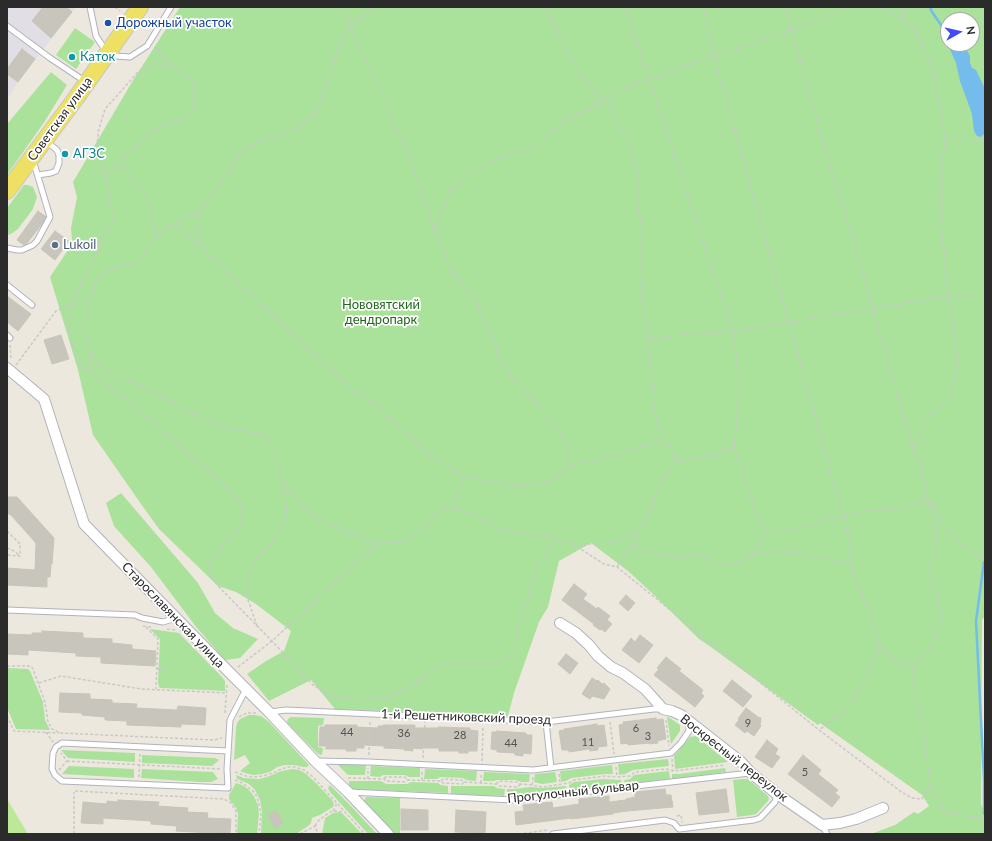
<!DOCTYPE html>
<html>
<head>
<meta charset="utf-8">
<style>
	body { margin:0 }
	#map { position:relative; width:992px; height:841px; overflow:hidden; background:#ede8de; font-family:Lato,sans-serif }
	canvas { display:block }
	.frame { position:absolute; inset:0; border:8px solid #2b2b2b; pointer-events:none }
	.north { position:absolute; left:940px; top:12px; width:40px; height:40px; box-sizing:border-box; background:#fff; border:1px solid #aaa; border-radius:50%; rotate:82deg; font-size:11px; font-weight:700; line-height:16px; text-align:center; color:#2b2b2b }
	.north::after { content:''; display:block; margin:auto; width:14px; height:18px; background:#414bf6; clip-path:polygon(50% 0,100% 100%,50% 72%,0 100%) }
</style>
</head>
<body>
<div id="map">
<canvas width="992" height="841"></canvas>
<div class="frame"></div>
<div class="north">N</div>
</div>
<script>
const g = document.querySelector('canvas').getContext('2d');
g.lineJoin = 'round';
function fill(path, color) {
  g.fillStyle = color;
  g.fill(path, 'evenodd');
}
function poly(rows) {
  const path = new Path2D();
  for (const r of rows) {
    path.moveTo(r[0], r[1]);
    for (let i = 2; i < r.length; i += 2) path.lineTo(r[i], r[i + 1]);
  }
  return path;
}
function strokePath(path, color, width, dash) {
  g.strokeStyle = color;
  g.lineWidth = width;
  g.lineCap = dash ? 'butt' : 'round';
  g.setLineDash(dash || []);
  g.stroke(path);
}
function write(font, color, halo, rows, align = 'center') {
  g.font = font + ' Lato,sans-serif';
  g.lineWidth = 3.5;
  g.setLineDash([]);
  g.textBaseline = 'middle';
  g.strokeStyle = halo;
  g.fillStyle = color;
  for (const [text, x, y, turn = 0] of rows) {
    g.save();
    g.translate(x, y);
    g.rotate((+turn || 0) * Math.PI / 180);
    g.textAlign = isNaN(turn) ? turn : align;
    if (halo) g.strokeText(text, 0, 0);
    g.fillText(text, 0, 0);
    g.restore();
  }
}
fill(poly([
	[7,7,76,7,18,82,7,99]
]), '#e1dee5');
fill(poly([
	[180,7,985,7,985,616,982,620,981,804,985,813,985,834,871,834,895,825,914,812,918,814,929,806,922,795,820,723,818,725,708,645,699,639,653,594,628,571,591,543,559,561,548,607,539,622,514,693,508,716,335,709,311,680,269,701,247,674,266,661,284,651,291,631,256,604,236,592,218,586,159,529,141,504,93,435,78,370,50,277,70,247,72,241,71,228,77,197,73,182,132,82],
	[948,20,972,20,972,44,948,44],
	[75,28,95,42,76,69,56,55],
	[51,72,67,85,45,121,7,175,7,124],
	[24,185,28,185,33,187,37,197,33,209,18,229,11,234,7,235,7,208],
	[121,493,198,583,215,613,233,628,258,639,240,658,225,660,197,628,151,567,114,526,106,503],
	[150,629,179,633,222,677,225,681,225,691,161,688,159,687,158,682,160,639],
	[7,668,28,669,30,671,43,702,45,720,50,730,16,729,7,708],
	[249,715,254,715,261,716,269,722,309,765,307,767,303,767,294,765,285,765,277,767,270,772,263,774,253,775,245,773,240,771,250,763,245,755,234,760,236,728,237,723,240,719],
	[667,716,680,725,680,731,671,744],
	[291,717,324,718,323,725,318,726,318,747,323,748,322,755,318,754,288,724,287,721,288,719],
	[696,736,728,762,675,769,674,756,690,737],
	[61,750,135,753,135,762,68,758],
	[142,755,215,758,219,760,212,766,142,763],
	[668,759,669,766,633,770,625,774,619,775,618,764],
	[338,765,366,765,365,775,348,775],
	[612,765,613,774,605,774,571,778,566,781,561,782,560,771],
	[69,766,134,769,134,778,62,774],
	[371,766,420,768,420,777,409,777,405,775,383,775,380,777,370,776],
	[725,768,726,772,672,779,672,774,679,774],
	[142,769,213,772,218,779,211,782,200,782,141,778],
	[293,769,299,770,305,773,315,782,332,800,334,804,333,807,320,815,317,816,312,818,311,823,308,826,296,834,261,834,262,812,260,800,255,790,249,784,237,779,236,775,244,778,259,779,267,777,281,771],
	[425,769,477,771,476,781,466,780,463,778,440,777,437,779,424,779],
	[669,771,670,779,625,784,624,780,630,779,634,775],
	[484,772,530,774,529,782,521,782,516,780,496,780,494,781,483,781],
	[555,772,557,782,542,784,534,782,535,774],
	[603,779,621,780,622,784,570,791,569,785,574,782],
	[743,779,748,779,767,795,769,798,768,801,756,814,752,815,737,817,733,780],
	[349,781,381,781,386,784,407,784,411,782,438,783,441,785,448,786,448,793,349,789],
	[236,783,242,785,248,789,254,796,258,805,259,814,257,834,237,834,238,814,236,808,229,799,229,795],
	[330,785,351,806,377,834,368,834,330,792,328,788],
	[451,786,494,786,497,788,505,789,504,796,451,794],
	[566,786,567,790,513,797,507,796,507,789,514,789,531,787,543,788],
	[366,797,400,798,400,834,394,834,365,803,364,801],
	[340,812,343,814,362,834,322,834,325,818,333,813]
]), '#aae29b');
fill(poly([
	[7,799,28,834,7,834]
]), '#bbe997');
fill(poly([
	[945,38,948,38,948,44,961,44,965,46,970,56,970,63,972,68,976,70,985,89,985,134,980,137,977,136,974,131,972,114,960,81,956,63]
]), '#73bcec');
strokePath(poly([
	[930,7,932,12,948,35],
	[984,562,976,621,984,780,984,814],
	[985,817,985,818]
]), '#73bcec', 2.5);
const building = poly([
	[43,7,66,7,72,12,51,38,32,21,43,7],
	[22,49,35,59,18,82,7,74,7,69,22,49],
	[38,211,46,217,42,224,27,243,24,245,17,240,38,211],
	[55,231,69,241,55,260,41,249,55,231],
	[7,296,31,314,18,331,7,322,7,296],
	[61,335,69,359,52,364,44,340,61,335],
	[7,497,17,497,54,538,52,564,51,564,50,577,47,577,47,587,7,585,7,568,35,570,36,543,10,514,7,514,7,497],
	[574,584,587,594,583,599,597,609,598,607,610,616,607,620,612,624,605,632,601,629,600,630,593,625,594,624,562,600,574,584],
	[626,595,635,603,628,611,619,603,626,595],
	[42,631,83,633,83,638,112,639,112,643,132,645,132,649,156,651,155,666,101,663,101,657,76,656,76,653,28,650,28,655,7,654,7,634,32,635,32,633,42,633,42,631],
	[640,635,653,645,639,663,622,650,631,638,635,642,640,635],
	[566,654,578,663,570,674,558,664,566,654],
	[666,657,681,669,679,671,703,690,701,693,704,696,695,707,654,675,659,669,657,668,666,657],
	[592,678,597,681,598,680,602,684,604,683,610,689,604,699,592,696,590,699,582,694,592,678],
	[732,680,752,696,743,707,723,691,732,680],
	[60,693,90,694,90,699,112,700,112,703,137,704,136,708,177,710,178,706,206,708,205,725,181,724,181,727,127,725,127,721,105,720,105,717,82,715,82,713,59,712,60,693],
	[746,708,758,717,761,718,760,725,761,726,754,736,747,731,745,733,735,725,739,720,738,719,746,708],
	[656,718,656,720,663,719,666,739,657,741,658,743,649,744,649,743,628,745,628,743,621,744,619,725,624,724,623,722,656,718],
	[597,724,597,726,604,725,607,746,598,747,598,750,590,751,589,749,569,752,569,750,562,750,559,731,564,730,564,729,597,724],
	[325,725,357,725,357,727,378,728,378,726,383,726,383,725,415,725,415,728,438,728,438,727,470,728,470,730,478,731,477,751,468,751,468,753,459,753,459,751,439,751,439,748,422,748,422,749,413,748,413,751,404,750,404,749,384,748,384,746,364,745,364,748,356,748,356,751,346,751,346,749,326,749,326,746,319,746,320,727,325,727,325,725],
	[497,731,526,733,526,735,532,735,531,754,523,753,523,756,515,755,515,753,497,752,497,750,491,749,492,732,497,732,497,731],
	[767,740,778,749,775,754,780,757,772,768,755,757,767,740],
	[803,755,821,770,818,774,838,790,835,793,840,797,832,807,788,774,803,755],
	[665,789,666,795,671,795,673,807,627,811,613,813,613,814,571,819,571,818,516,825,515,812,524,811,523,805,552,802,553,808,579,804,579,799,609,796,609,802,626,800,626,799,635,797,635,792,665,789],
	[726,789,729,812,699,815,696,793,726,789],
	[118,800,159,802,158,806,188,808,187,812,208,813,207,818,231,819,230,834,176,831,177,826,151,824,151,821,103,818,103,824,81,823,83,802,107,804,107,801,118,802,118,800],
	[401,809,428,810,428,830,401,830,401,809],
	[456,810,486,812,485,834,455,832,456,810],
	[276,811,283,823,275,828,268,815,276,811]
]);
fill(building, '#c8c5bd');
strokePath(building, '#c8c4b7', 1);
const lane = poly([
	[90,7,96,36,104,48,116,56,130,57,147,46,171,7],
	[7,26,50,58,86,82],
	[38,175,51,173,56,171,59,163,59,155,57,150,47,142],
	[7,248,17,250,22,250,33,245,37,241,50,217,33,160],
	[7,285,32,305],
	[7,335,10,338],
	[7,610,135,615,142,618,163,622,176,618],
	[270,712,286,710,546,722,654,709,663,709],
	[546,722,551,768],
	[228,751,62,743,56,747,53,753,52,769,55,775,62,781,228,788,227,769,230,720,246,689],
	[316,761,369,762,533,770,671,753,681,743,689,731,689,723],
	[349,792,513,800,750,773],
	[822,825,827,834],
	[553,834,665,820,674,823,679,829,754,820,760,818,775,802,777,794]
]);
const street = poly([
	[7,368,44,399,84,524,230,673,269,712,315,761,348,792,388,834],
	[560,623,576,633,589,645,598,656,611,667,623,673,645,689,663,709,672,711,681,715,741,762,751,773,777,794,822,825,840,823,856,819,883,808]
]);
const primary = poly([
	[7,191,76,98,140,7]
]);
strokePath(lane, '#b1b2be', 7);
strokePath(street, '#b1b2be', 12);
strokePath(primary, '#c8c8c8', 18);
strokePath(poly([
	[115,7,120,11],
	[343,7,350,25,409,157,440,245,453,273,475,300,487,325,497,350,510,375,541,409,562,435,568,444,568,466],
	[375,7,350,25,342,39,320,104,312,118,295,129,255,143,241,154,201,210,196,223,203,249,224,270,351,389,373,403,429,455,464,477,508,484,532,485,553,480,561,475,568,466,617,454,664,440],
	[546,7,568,55,583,79,597,92,608,100,629,145,638,171,637,200,642,232,641,261,643,302,649,339,654,404,657,423,664,440,678,461],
	[625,7,733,331,736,352,738,377,737,421,734,447,760,524,767,532],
	[703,7,714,56,849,537,853,577,871,613,879,645,868,675,849,707,819,730],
	[785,7,822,140,843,207,852,233,872,307,914,451,919,459,927,497],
	[880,7,903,20,914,28,934,72,945,139,941,177,940,211,948,296,954,333,957,363,953,391,950,397,942,405,929,415,925,421,914,450],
	[902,7,903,19],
	[142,27,145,28,151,25],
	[154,48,156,48,170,64],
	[596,104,598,97,597,92],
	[945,139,977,140,985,137],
	[106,177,111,171,117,167,123,165],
	[172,224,201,210],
	[436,230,449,192,469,174,505,156,534,147,567,119,608,100,623,90,646,79,650,79,714,56,791,30,848,7],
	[156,238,171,224,178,227,203,249],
	[649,339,688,334,733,331,948,296,977,296],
	[10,345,11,360],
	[16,365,56,311,73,303],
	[89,370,91,354],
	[284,486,301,505,318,518,359,537,379,542],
	[929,500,952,537,976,554,985,556],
	[452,509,464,477],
	[7,531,20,544,20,556,7,555],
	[573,544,599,544,619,540,639,532],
	[633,544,642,549,656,554,677,557,699,554,717,565,738,563,754,554,767,532],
	[7,548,14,551,19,555],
	[754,554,792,552,851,564],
	[978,555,985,561],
	[617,567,633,544,651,510,657,491,667,475,678,461,712,456,734,447],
	[143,626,151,627],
	[257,626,248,600,245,584,250,569,259,555,271,543,281,530,287,512,284,486,279,468,271,444,263,435,245,431,228,428,207,421,140,385,117,377,100,366,91,354,85,329,86,307,93,288,100,276,115,267,136,263,150,247,156,238,153,217,149,198,137,186,123,165,123,160,126,155,153,131,170,123,178,122,185,118,192,110,195,95,193,81,185,73,170,65,155,63,139,71,105,109,98,132,97,152,106,177,111,202,112,223,86,274,73,303,69,322,73,348,82,365,127,399,228,489,240,502,242,517,239,529,207,564,211,577,219,587,272,641,313,685,336,698,360,700,385,698,407,688,421,680,436,666,457,663,496,664,506,657,515,646,518,624,527,603,538,562,547,553,551,547,554,538],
	[146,627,158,639,156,689],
	[167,629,175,630],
	[879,645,895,661,908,667,913,668],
	[7,666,31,666,33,669,45,702,48,722,52,729,61,733,214,740,222,738],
	[238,667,272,641,373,547,380,543,391,543,405,542,423,527,440,512,447,509,457,510,471,513,498,529,518,533,538,534,554,538,573,544,604,564,617,567,819,730,900,791,912,798,922,799,930,784,923,725,913,679,914,668,931,647,935,637,941,618,938,598,931,586,929,570,936,548,937,530,927,498,921,502,910,507,884,510,855,512,789,530,767,532],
	[157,668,166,672],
	[39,683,61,676,141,689,227,693],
	[225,713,227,683],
	[7,716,14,731,59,733],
	[239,717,247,713,256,713],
	[666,720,669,746],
	[610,722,614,754],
	[46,732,53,742],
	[369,755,370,720],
	[423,758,425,722],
	[672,759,673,771],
	[67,761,221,769],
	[482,761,483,727],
	[616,767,617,777],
	[59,770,67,761,61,753],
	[235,772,246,776,254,777,263,776,273,773,281,769,288,767,295,767,304,770,313,777,365,834],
	[559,774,560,784],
	[139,777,140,753],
	[348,778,384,779,386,781,405,782,407,780],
	[384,778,386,777,405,777,407,780,441,781,443,783,462,784,464,782],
	[368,779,368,768],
	[235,780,242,783,249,788,255,793,258,800,261,814,259,834],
	[422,780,422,772],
	[441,781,443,779,462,780,464,782,496,784,499,786,518,787,520,784],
	[481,783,481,775],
	[496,784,499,781,517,782,520,784,532,785,543,787,569,783,574,780,605,776,617,777,630,776,635,772,667,769,673,771,725,765],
	[930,784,945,812,966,816,975,817,985,815],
	[532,785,533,777],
	[75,791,224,799,231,803,236,811,236,834],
	[333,811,336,806,336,803],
	[677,816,681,815,682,822],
	[315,826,319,820,330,812,336,811,343,812],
	[74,834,74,792],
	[300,834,315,826,318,834],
	[519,834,548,830]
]), '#c8c8c8', 1.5, [3, 2]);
strokePath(lane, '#fff', 5);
strokePath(street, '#fff', 10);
strokePath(primary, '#eee062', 16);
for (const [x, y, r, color] of [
	[108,23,4,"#1a4fb4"],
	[72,57,4,"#0f9aa8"],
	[65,154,4,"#0f9aa8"],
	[55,245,4,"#5c6f8a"]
]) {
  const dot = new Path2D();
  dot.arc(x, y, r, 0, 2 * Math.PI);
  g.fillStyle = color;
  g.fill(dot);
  strokePath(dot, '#fff', 1.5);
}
write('11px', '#525250', null, [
	["9",748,723],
	["6",636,728],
	["44",347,732],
	["36",404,733],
	["28",460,735],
	["3",648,736],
	["11",588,742],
	["44",511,743],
	["5",805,772]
]);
write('13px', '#164399', '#fff', [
	["Дорожный участок",116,23]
], 'left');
write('13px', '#0d838f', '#fff', [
	["Каток",80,57],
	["АГЗС",73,154]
], 'left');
write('13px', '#2b2b2b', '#fff', [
	["Советская улица",60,119,-54],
	["Старославянская улица",173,615,46],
	["1-й Решетниковский проезд",466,717,2],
	["Воскресный переулок",734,758,38],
	["Прогулочный бульвар",573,792,-6]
]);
write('13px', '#4e5e75', '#fff', [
	["Lukoil",63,245]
], 'left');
write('13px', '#21671c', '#fff', [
	["Нововятский",381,305],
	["дендропарк",381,320]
]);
</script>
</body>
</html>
